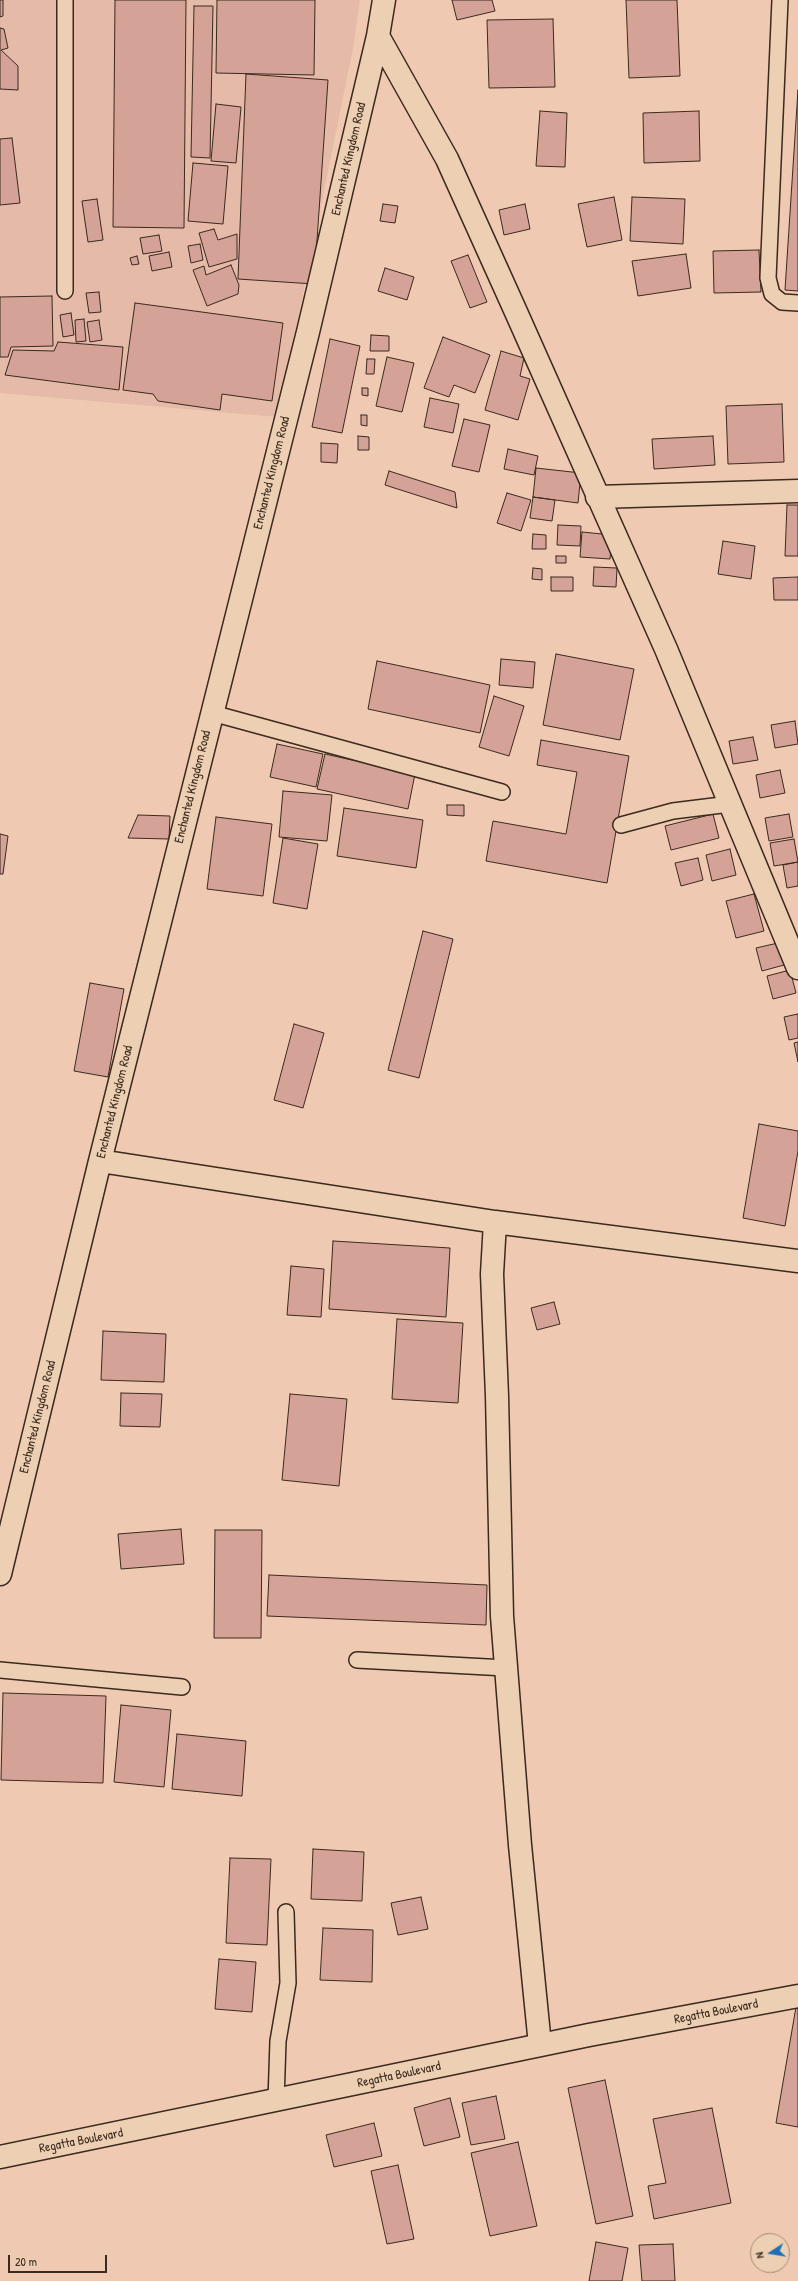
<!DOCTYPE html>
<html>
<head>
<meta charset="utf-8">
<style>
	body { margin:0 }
	#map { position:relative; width:798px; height:2281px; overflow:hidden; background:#f0c9b3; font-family:"Patrick Hand",sans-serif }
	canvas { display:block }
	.north { position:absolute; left:750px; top:2233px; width:40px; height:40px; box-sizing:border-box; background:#edcfb3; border:1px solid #a68d77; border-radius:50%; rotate:258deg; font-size:11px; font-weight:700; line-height:16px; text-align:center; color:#3b2a1e }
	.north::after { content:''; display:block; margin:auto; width:14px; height:18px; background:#1f6fb2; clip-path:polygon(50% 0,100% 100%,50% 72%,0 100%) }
	.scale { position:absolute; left:8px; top:2255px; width:99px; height:18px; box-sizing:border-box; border:2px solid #3b2a1e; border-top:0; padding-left:5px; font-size:12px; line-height:14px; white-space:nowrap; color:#3b2a1e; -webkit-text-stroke:3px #edcfb3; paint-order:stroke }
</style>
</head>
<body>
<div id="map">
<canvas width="798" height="2281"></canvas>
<div class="north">N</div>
<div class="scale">20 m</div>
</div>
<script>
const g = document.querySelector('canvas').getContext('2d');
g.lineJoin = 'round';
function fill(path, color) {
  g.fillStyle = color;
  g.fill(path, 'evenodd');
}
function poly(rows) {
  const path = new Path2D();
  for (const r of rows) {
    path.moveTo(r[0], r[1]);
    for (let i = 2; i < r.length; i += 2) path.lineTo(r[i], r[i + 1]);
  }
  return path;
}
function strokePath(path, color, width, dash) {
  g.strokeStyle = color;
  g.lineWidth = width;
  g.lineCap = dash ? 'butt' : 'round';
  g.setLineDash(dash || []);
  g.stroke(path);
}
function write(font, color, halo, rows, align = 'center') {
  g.font = font + ' "Patrick Hand",sans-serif';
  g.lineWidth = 3.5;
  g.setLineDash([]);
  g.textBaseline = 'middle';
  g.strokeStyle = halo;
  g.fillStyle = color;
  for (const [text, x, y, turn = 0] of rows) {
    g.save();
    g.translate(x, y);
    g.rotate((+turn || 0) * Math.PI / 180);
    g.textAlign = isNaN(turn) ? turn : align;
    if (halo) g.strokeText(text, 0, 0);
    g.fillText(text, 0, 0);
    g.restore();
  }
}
fill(poly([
	[0,0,360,0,353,48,278,417,0,393]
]), '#e5baa8');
const building = poly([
	[0,0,3,0,3,16,0,17,0,0],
	[115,0,186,0,184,228,113,227,115,0],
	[217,0,315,0,314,75,216,73,217,0],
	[452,0,492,0,495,11,457,20,452,0],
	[626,0,677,0,680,76,629,78,626,0],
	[194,6,213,6,210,158,191,157,194,6],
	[553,19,555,87,489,88,487,20,553,19],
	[0,28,4,29,8,48,1,50,18,66,18,90,0,89,0,28],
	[246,74,328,80,314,284,238,279,246,74],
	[798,90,798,291,785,290,798,90],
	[216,104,241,107,236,163,211,161,216,104],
	[540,111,567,113,565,167,536,166,540,111],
	[699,111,700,161,644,163,643,113,699,111],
	[12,138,20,203,0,205,0,139,12,138],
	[193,163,228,166,223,224,188,221,193,163],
	[614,197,622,240,587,247,578,204,614,197],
	[632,197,685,199,683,244,630,241,632,197],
	[97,199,103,240,88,242,82,201,97,199],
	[383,204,398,206,395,223,380,221,383,204],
	[525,204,530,229,504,235,499,210,525,204],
	[214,229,218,240,237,234,237,259,209,267,199,233,214,229],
	[159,235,162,251,143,254,140,238,159,235],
	[200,244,203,260,191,263,188,246,200,244],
	[759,250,761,292,714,293,713,251,759,250],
	[169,252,172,267,152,271,149,256,169,252],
	[686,254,691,288,638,296,632,261,686,254],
	[468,255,487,302,470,308,451,261,468,255],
	[137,256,139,264,132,265,130,258,137,256],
	[231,265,239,285,238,294,207,306,193,270,204,266,206,275,231,265],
	[385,268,414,277,407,300,378,291,385,268],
	[99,292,101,312,89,313,86,293,99,292],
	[52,296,53,346,11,347,8,357,0,357,0,297,52,296],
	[135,303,283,323,272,401,222,394,220,410,158,401,153,394,123,390,135,303],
	[71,313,74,335,63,337,60,315,71,313],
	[84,319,86,341,76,342,75,320,84,319],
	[99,320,102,340,90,342,87,322,99,320],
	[371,335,389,336,389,351,370,351,371,335],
	[443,337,490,355,475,393,454,385,449,397,424,388,443,337],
	[330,339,360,346,342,433,312,427,330,339],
	[58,342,123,347,119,390,5,375,13,350,54,351,58,342],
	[501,351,524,358,520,376,530,379,518,420,485,410,501,351],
	[387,357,414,363,402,412,376,406,387,357],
	[367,359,375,359,374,374,366,374,367,359],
	[362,388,368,388,368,396,362,395,362,388],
	[430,398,459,404,453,433,424,427,430,398],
	[782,404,784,462,728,464,726,406,782,404],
	[361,415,367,415,367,426,361,425,361,415],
	[464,419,490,425,479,472,452,466,464,419],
	[358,436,369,437,369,450,358,450,358,436],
	[713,436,715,465,654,469,652,439,713,436],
	[321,443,338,444,337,463,321,462,321,443],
	[508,449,538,456,534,475,504,469,508,449],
	[536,468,581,473,578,503,533,497,536,468],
	[389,471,455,492,457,508,385,485,389,471],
	[507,493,531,500,521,531,497,523,507,493],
	[533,497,555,500,552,521,530,518,533,497],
	[787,505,798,505,798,556,785,556,787,505],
	[558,525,581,526,580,546,557,545,558,525],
	[582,532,612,535,610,559,580,557,582,532],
	[533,534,546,535,546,549,532,549,533,534],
	[723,541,755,546,751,579,718,574,723,541],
	[556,556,566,556,566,563,556,563,556,556],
	[594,567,617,568,616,587,593,586,594,567],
	[533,568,542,569,542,580,532,579,533,568],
	[551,577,573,577,573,591,551,591,551,577],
	[798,577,798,600,774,600,773,578,798,577],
	[556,654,634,669,620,740,543,725,556,654],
	[501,659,535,662,533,688,499,685,501,659],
	[377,661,490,685,480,733,368,709,377,661],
	[494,696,524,706,509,756,479,747,494,696],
	[795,721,798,744,775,748,771,725,795,721],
	[753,737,758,760,733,764,729,741,753,737],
	[541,740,629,756,607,883,486,861,493,821,566,834,577,772,537,765,541,740],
	[277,744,323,754,316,787,270,777,277,744],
	[325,754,415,774,408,809,317,789,325,754],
	[780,770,785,793,760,798,756,775,780,770],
	[283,791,332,795,327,841,279,837,283,791],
	[447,805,464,805,464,816,447,815,447,805],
	[344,808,423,820,416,868,337,856,344,808],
	[713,814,719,838,671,850,665,826,713,814],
	[789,814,793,837,769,841,765,818,789,814],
	[138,815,170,816,169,839,128,838,138,815],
	[216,817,272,824,263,896,207,889,216,817],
	[0,834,8,836,3,874,0,874,0,834],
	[283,838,318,844,307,909,273,903,283,838],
	[794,839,798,862,774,866,770,843,794,839],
	[730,849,736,875,712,881,706,855,730,849],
	[698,858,703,880,681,886,675,863,698,858],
	[798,862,798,886,787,888,783,865,798,862],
	[754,894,764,931,736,938,726,901,754,894],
	[423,931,453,939,419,1078,388,1070,423,931],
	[778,943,784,965,762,971,756,948,778,943],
	[790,970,796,993,773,999,767,976,790,970],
	[90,983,124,989,108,1077,74,1071,90,983],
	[798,1014,798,1038,789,1040,784,1017,798,1014],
	[294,1024,324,1033,303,1108,274,1100,294,1024],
	[798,1042,798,1062,794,1043,798,1042],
	[759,1124,798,1131,798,1151,785,1226,743,1218,759,1124],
	[333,1241,450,1248,446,1317,329,1309,333,1241],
	[291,1266,324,1269,321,1317,287,1315,291,1266],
	[554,1302,560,1324,537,1330,531,1308,554,1302],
	[397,1319,463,1323,458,1403,392,1399,397,1319],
	[103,1331,166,1334,164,1382,101,1380,103,1331],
	[121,1393,162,1394,160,1427,120,1426,121,1393],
	[290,1394,347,1399,339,1486,282,1480,290,1394],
	[181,1529,184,1564,121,1569,118,1534,181,1529],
	[215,1530,262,1530,261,1638,214,1638,215,1530],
	[269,1575,487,1585,486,1625,267,1616,269,1575],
	[3,1693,106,1696,103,1783,1,1780,3,1693],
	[121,1705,171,1710,164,1787,114,1782,121,1705],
	[177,1734,246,1741,242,1796,172,1789,177,1734],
	[313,1849,364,1852,362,1901,311,1899,313,1849],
	[230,1858,271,1859,267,1945,226,1943,230,1858],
	[421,1897,428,1929,398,1935,391,1903,421,1897],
	[323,1928,373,1930,372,1982,320,1980,323,1928],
	[219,1959,256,1962,252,2012,215,2009,219,1959],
	[796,2007,798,2007,798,2127,776,2123,796,2007],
	[605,2080,633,2216,596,2224,568,2088,605,2080],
	[496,2096,505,2139,471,2145,462,2103,496,2096],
	[450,2098,460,2137,424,2146,414,2108,450,2098],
	[712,2108,731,2203,654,2219,648,2186,666,2183,653,2119,712,2108],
	[374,2123,382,2156,334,2167,326,2135,374,2123],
	[518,2142,537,2226,490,2236,471,2153,518,2142],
	[398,2165,414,2239,387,2244,371,2171,398,2165],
	[596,2242,628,2248,622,2281,589,2281,596,2242],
	[673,2244,675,2281,642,2281,639,2245,673,2244]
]);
fill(building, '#d5a297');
strokePath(building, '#3b2a1e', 1);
const lane = poly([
	[65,0,65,291],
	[780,0,768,278,772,294,782,302,798,303],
	[212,713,502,792],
	[621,825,673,811,730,804],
	[357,1660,506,1668],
	[0,1670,182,1687],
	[276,2101,278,2041,288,1983,286,1912]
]);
const street = poly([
	[378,36,447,159,516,312,666,649,798,968],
	[597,497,798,491],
	[100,1161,495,1222,798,1261],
	[495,1222,492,1274,497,1396,502,1616,520,1845,540,2045],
	[0,1574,100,1161,308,332,378,36,384,0],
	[0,2157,589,2035,798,1996]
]);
strokePath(lane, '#3b2a1e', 18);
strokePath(street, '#3b2a1e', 25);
strokePath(lane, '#edcfb3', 15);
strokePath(street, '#edcfb3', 22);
write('13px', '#3b2a1e', '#edcfb3', [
	["Enchanted Kingdom Road",349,159,-77],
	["Enchanted Kingdom Road",272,473,-76],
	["Enchanted Kingdom Road",193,787,-76],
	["Enchanted Kingdom Road",115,1102,-76],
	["Enchanted Kingdom Road",38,1417,-76],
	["Regatta Boulevard",716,2012,-11],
	["Regatta Boulevard",399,2075,-12],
	["Regatta Boulevard",81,2141,-11]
]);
</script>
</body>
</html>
